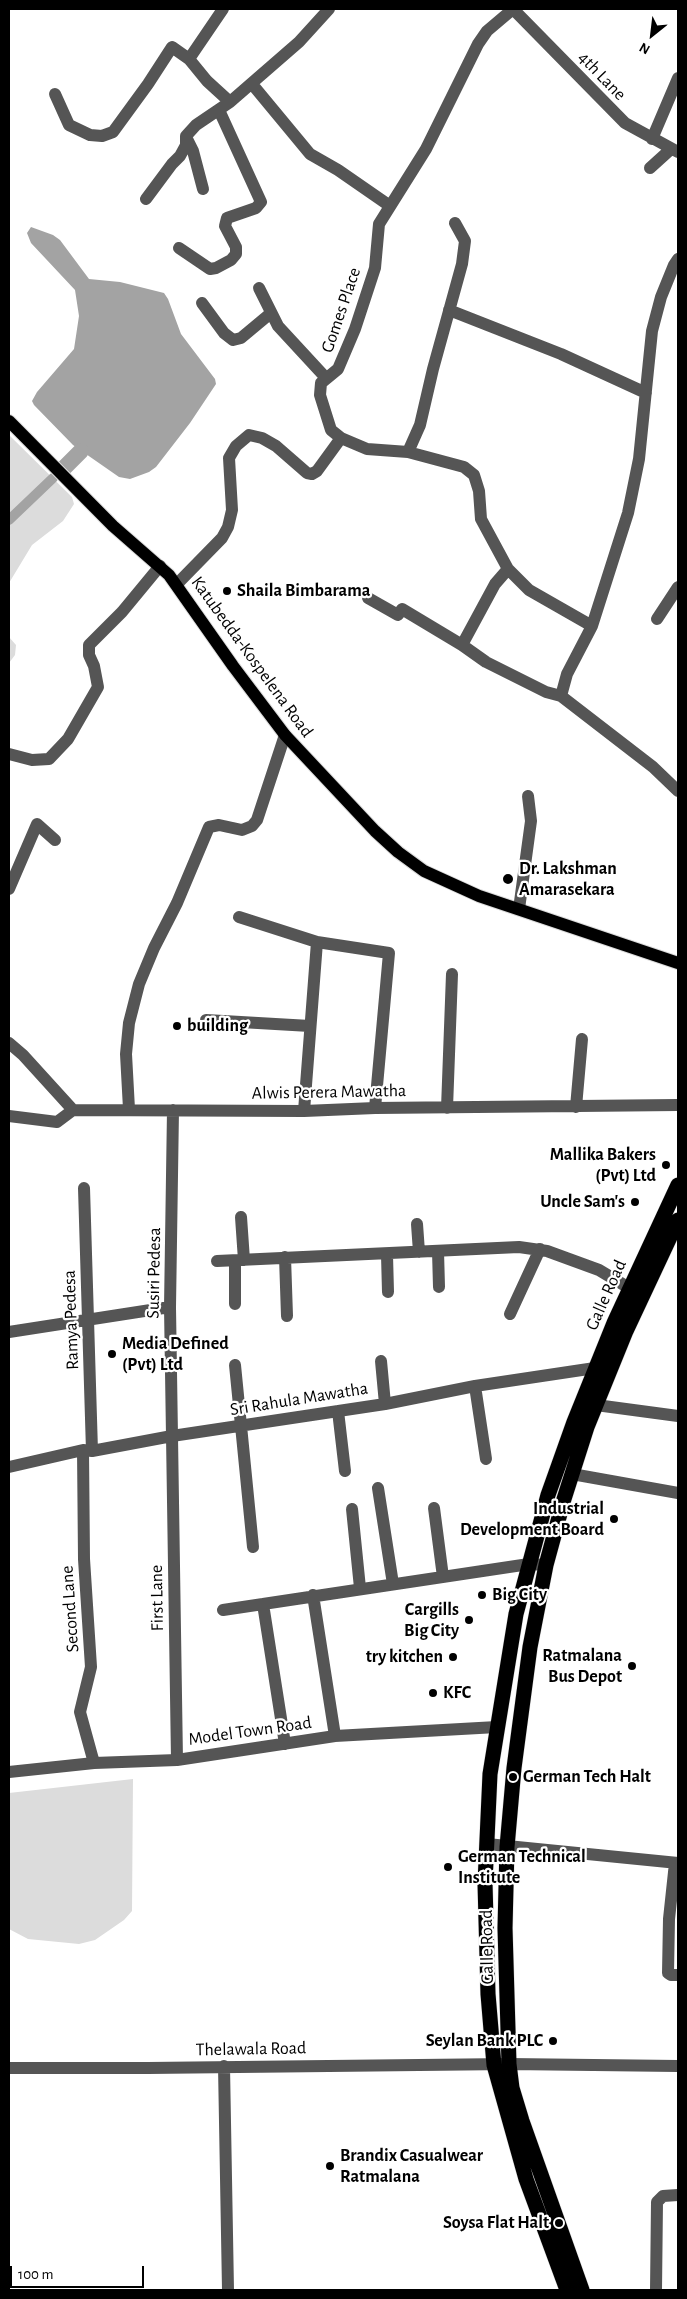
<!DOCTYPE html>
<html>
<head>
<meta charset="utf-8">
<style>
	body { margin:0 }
	#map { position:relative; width:687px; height:2299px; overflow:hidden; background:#fff; font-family:"Alegreya Sans",sans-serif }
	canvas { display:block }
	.frame { position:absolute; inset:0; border:10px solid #000; pointer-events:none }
	.north { position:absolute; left:627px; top:10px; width:50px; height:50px; -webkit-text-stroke:4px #fff; paint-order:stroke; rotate:209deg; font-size:14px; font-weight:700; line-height:20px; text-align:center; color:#000 }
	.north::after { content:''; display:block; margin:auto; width:18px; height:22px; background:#000; clip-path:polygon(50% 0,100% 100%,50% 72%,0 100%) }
	.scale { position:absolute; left:10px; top:2266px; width:134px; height:22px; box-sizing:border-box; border:2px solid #000; border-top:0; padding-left:6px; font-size:15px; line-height:18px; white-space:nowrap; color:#000; -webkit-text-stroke:4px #fff; paint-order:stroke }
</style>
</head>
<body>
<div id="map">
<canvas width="687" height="2299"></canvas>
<div class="frame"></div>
<div class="north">N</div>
<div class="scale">100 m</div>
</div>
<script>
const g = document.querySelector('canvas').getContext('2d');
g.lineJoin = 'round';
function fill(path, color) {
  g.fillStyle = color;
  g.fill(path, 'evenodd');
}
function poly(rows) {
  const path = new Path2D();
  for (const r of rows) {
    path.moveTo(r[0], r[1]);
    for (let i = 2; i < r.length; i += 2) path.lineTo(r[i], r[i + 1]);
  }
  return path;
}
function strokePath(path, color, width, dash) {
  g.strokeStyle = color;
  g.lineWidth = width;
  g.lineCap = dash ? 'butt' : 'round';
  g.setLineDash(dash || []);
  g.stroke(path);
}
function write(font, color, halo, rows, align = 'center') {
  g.font = font + ' "Alegreya Sans",sans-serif';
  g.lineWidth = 4.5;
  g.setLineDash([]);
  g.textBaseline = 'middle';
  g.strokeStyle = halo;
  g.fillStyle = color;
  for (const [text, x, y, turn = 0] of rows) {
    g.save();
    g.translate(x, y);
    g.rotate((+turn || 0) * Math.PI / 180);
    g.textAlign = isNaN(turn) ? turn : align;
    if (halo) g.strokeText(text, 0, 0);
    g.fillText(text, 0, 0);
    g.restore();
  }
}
fill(poly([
	[9,435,72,497,74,504,63,521,32,545,9,583],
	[9,637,16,645,15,655,9,663],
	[133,1779,132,1911,124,1920,95,1940,79,1944,28,1939,9,1929,9,1793]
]), '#dcdcdc');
fill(poly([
	[31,227,53,235,60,240,89,279,120,282,164,293,168,299,181,334,215,379,216,384,190,423,156,467,149,472,130,479,119,477,73,445,34,405,32,401,37,392,74,349,79,316,75,290,31,243,27,233]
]), '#a3a3a3');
strokePath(poly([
	[9,520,53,478]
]), '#a3a3a3', 10);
strokePath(poly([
	[64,468,81,451]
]), '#a3a3a3', 16);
const major = poly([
	[9,421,113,526,169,575,233,666,285,735,375,831,398,852,424,871,479,896,678,963]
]);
const highway = poly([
	[567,2290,526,2179,494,2065,488,1994,485,1883,490,1774,516,1614,548,1495,574,1422,614,1323,678,1185],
	[582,2290,522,2121,512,2088,509,2064,505,1928,507,1847,514,1768,530,1647,546,1565,564,1499,587,1427,626,1331,678,1220]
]);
strokePath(major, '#dbdbdb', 14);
strokePath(highway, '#dbdbdb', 16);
strokePath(poly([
	[513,9,625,123,678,152],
	[189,59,223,9],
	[252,84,310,154,338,170,390,206],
	[55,94,69,125,90,135,102,136,113,132,148,84,172,47,189,59,207,81,230,102],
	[186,137,193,151,203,189],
	[652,139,678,78],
	[650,168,671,149],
	[146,199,172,164,180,156,186,145,186,136,196,125,230,102,299,42,329,9],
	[179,248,210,269,216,268,231,260,236,254,236,247,225,226,227,218,256,208,261,202,219,110],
	[259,288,278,326,326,378],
	[202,303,224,333,233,340,241,338,271,313],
	[449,310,561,354,646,393],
	[341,438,367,449,408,452,464,467,474,475,479,491,481,519,508,569,529,590,592,626],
	[408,452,420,425,433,369,462,264,465,241,455,223],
	[508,569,495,584,462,645,486,662,546,692,561,696,653,767,678,791],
	[177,584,222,538,228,527,232,510,229,458,236,446,249,435,262,438,276,446,307,473,312,474,317,471,341,438,331,430,320,395,321,383,338,369,355,329,375,268,379,224,426,149,478,44,487,31,513,9],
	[368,598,398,615,402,609,462,645],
	[657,619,678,587],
	[561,696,567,674,592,626,628,513,639,459,652,331,661,297,674,265,678,259],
	[9,754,32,760,49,759,68,739,98,687,94,666,89,655,89,645,122,612,160,566],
	[9,889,37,824,55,840],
	[519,909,531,821,528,796],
	[239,917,317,942,389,953,375,1108],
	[206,1020,310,1026],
	[9,1043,23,1055,73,1110,304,1111,375,1108,678,1105],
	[576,1107,582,1039],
	[447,1108,452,974],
	[129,1109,126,1054,129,1023,139,984,154,948,177,903,209,827,219,825,242,830,252,826,257,820,285,735],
	[173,1110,170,1307,177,1760],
	[304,1111,317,942],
	[9,1116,57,1122,73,1110],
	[84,1188,92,1451],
	[241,1217,244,1260],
	[417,1224,419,1252],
	[438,1251,439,1287],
	[387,1255,388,1292],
	[285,1257,287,1316],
	[217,1261,519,1247,547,1251,599,1270,629,1288],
	[235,1304,235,1261],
	[510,1314,540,1249],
	[9,1332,170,1307],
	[381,1361,385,1404],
	[235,1365,253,1547],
	[475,1386,486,1459],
	[596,1405,678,1416],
	[338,1411,345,1471],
	[83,1450,84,1559,91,1667,80,1712,94,1763],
	[9,1467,83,1450,92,1451,172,1436,385,1404,475,1386,595,1368],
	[572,1474,678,1493],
	[378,1488,393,1584],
	[434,1508,443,1577],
	[352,1509,360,1588],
	[313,1595,335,1736],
	[223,1610,263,1604],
	[285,1744,263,1604,529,1564,546,1565],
	[9,1772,94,1763,177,1760,335,1736,497,1727],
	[487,1844,678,1863],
	[675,1863,669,1919,668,1973,671,1975,678,1975],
	[224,2066,228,2290],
	[9,2068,148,2068,509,2064,678,2066],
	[656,2290,657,2202,663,2196,678,2195]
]), '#555', 12);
strokePath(major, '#000', 12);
strokePath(highway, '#000', 15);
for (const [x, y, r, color] of [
	[227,591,5,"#000"],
	[508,879,6,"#000"],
	[177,1026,5,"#000"],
	[666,1165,5,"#000"],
	[635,1202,5,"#000"],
	[112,1354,5,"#000"],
	[614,1519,5,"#000"],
	[482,1595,5,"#000"],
	[469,1620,5,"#000"],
	[453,1657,5,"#000"],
	[632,1666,5,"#000"],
	[433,1693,5,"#000"],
	[513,1777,5,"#000"],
	[448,1867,5,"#000"],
	[553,2041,5,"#000"],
	[330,2166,5,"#000"],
	[559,2223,5,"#000"]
]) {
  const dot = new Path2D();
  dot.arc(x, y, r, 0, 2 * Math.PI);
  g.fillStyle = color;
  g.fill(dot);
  strokePath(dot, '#fff', 2);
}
write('18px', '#000', '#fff', [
	["4th Lane",602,76,46],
	["Gomes Place",341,310,-71],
	["Katubedda-Kospelena Road",252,657,54],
	["Alwis Perera Mawatha",329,1092,-1],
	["Susiri Pedesa",154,1273,-89],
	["Galle Road",606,1295,-66],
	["Ramya Pedesa",71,1320,-92],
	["Sri Rahula Mawatha",299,1399,-9],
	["First Lane",157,1598,-91],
	["Second Lane",70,1609,-94],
	["Model Town Road",250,1731,-8],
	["Galle Road",487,1947,-91],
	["Thelawala Road",251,2049,-1]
]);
write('bold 18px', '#000', '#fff', [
	["Shaila Bimbarama",237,591],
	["Dr. Lakshman",519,869],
	["Amarasekara",519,890],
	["building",187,1026],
	["Mallika Bakers",656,1155,"right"],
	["(Pvt) Ltd",656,1176,"right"],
	["Uncle Sam's",625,1202,"right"],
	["Media Defined",122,1344],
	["(Pvt) Ltd",122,1365],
	["Industrial",604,1509,"right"],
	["Development Board",604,1530,"right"],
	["Big City",492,1595],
	["Cargills",459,1610,"right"],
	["Big City",459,1631,"right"],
	["Ratmalana",622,1656,"right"],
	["Bus Depot",622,1677,"right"],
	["try kitchen",443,1657,"right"],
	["KFC",443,1693],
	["German Tech Halt",523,1777],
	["German Technical",458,1857],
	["Institute",458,1878],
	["Seylan Bank PLC",543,2041,"right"],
	["Brandix Casualwear",340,2156],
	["Ratmalana",340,2177],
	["Soysa Flat Halt",549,2223,"right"]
], 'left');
</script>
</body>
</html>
